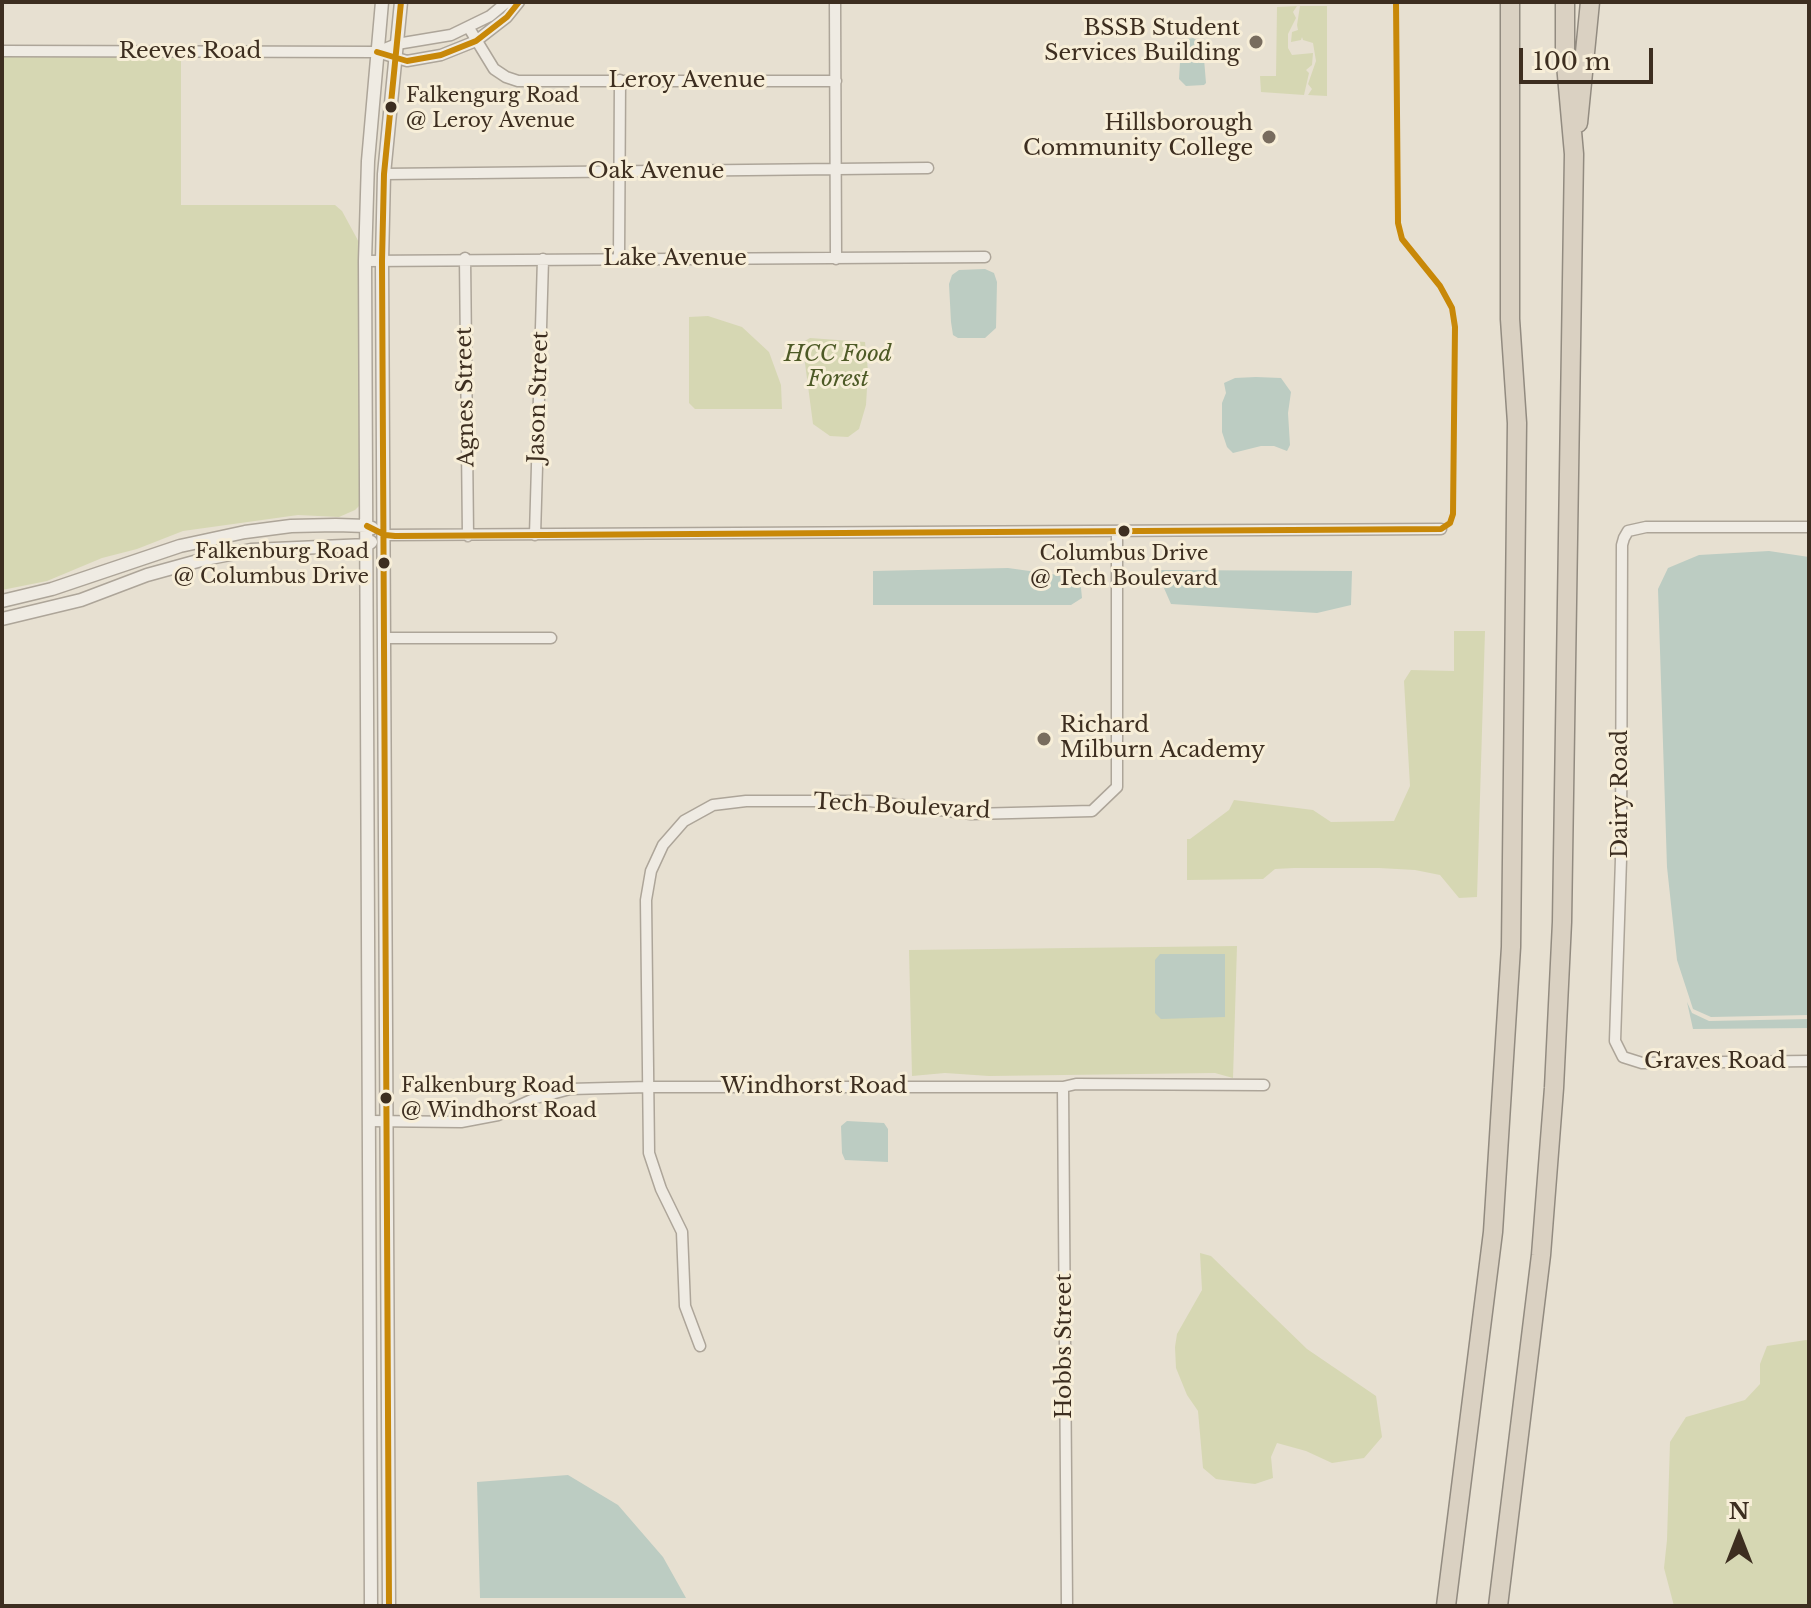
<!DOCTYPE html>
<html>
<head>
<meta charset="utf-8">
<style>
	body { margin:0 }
	#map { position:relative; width:1811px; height:1608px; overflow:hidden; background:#e7e0d1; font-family:"Libre Baskerville",serif }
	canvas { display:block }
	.frame { position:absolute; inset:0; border:4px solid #3d2e20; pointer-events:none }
	.north { position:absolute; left:1699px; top:1496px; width:80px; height:80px; -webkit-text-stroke:6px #f7eed8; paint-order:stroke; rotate:0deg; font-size:22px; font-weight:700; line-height:32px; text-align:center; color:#3d2e20 }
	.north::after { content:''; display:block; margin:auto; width:28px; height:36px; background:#3d2e20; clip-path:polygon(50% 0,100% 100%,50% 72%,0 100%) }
	.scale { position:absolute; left:1519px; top:48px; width:134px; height:36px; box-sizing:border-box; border:4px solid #3d2e20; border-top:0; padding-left:10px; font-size:24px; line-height:28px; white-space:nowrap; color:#3d2e20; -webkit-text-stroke:6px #f7eed8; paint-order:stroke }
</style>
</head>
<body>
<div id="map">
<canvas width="1811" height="1608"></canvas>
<div class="frame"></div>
<div class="north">N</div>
<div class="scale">100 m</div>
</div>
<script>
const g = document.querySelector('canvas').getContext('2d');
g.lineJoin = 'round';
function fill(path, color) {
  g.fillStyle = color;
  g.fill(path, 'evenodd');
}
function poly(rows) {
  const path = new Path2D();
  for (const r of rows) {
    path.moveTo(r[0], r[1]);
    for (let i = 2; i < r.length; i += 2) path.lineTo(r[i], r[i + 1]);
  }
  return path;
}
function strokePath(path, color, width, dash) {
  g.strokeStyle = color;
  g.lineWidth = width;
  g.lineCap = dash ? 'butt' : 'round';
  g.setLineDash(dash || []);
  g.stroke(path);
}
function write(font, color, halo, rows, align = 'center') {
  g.font = font + ' "Libre Baskerville",serif';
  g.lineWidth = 6;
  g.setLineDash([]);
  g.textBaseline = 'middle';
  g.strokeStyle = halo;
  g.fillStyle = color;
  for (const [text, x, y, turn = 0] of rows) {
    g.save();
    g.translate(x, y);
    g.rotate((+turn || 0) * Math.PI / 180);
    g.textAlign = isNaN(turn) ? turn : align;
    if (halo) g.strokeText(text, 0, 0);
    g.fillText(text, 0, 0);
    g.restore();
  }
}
fill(poly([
	[1297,6,1293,12,1296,18,1288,34,1288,48,1292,55,1313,53,1312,65,1306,70,1309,73,1304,95,1261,92,1260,76,1276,76,1277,7],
	[1300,6,1327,6,1327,96,1308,95,1312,89,1308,84,1316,61,1313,43,1303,40,1302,37,1301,40,1291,42,1292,32,1298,30,1297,25],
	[88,56,181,58,181,205,335,205,342,211,361,246,362,503,355,510,339,517,298,515,183,531,137,549,102,558,47,581,2,590,2,57],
	[708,316,742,327,769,352,781,385,782,409,695,409,689,403,689,317],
	[810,338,865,342,868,371,866,405,859,429,848,437,830,436,813,424,803,348,803,342],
	[1454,631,1485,631,1477,897,1459,898,1440,875,1415,870,1379,868,1294,868,1275,869,1263,879,1187,880,1187,839,1190,839,1229,810,1234,800,1313,810,1331,822,1394,821,1410,786,1404,681,1411,670,1454,671],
	[1237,946,1233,1078,1215,1073,989,1076,945,1073,912,1076,909,950],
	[1200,1253,1211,1256,1307,1349,1376,1396,1382,1437,1364,1458,1332,1463,1306,1451,1277,1443,1271,1457,1273,1478,1255,1484,1238,1482,1216,1479,1203,1468,1198,1411,1187,1395,1176,1368,1175,1347,1177,1334,1202,1290],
	[1806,1340,1809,1341,1809,1606,1674,1606,1664,1568,1667,1540,1670,1442,1686,1417,1745,1400,1760,1384,1760,1364,1767,1346]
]), '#d6d7b3');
fill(poly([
	[1193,38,1198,41,1204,59,1206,83,1204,85,1186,86,1179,79,1181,45,1186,39],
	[985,269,994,273,997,282,996,328,985,338,958,338,953,335,951,322,949,284,952,275,959,270],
	[1256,377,1281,378,1291,392,1288,413,1290,445,1287,451,1274,446,1261,446,1233,453,1227,447,1222,432,1222,403,1226,393,1224,383,1235,378],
	[1769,551,1809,557,1809,1015,1711,1017,1693,1009,1677,960,1667,867,1658,589,1668,568,1699,555],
	[1008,568,1080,578,1082,598,1071,605,873,605,873,571],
	[1156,570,1352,571,1351,605,1317,613,1171,604],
	[1160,954,1225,954,1225,1017,1161,1019,1155,1013,1155,960],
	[1687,1002,1692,1013,1709,1021,1809,1019,1809,1028,1693,1029],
	[847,1121,884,1123,888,1129,888,1162,845,1160,842,1153,841,1126],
	[568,1475,618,1505,663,1557,686,1598,480,1598,477,1482]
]), '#bcccc2');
const minor = poly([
	[835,2,836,259],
	[469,28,494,69,506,77,518,81,836,81],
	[2,51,377,52,407,61,441,55,476,41,507,17,519,2],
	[377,52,397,44,451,35,490,16,507,2],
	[384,174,928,168],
	[465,258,468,536],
	[619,258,620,80],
	[365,261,985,257],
	[1809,527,1646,527,1628,531,1624,538,1622,545,1621,859,1615,1041,1623,1057,1642,1063,1809,1061],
	[385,535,1441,529],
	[535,535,543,259],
	[385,638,551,638],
	[1063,1087,1067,1606],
	[369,1121,461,1122,498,1115,536,1098,570,1089,648,1087,1063,1087,1076,1084,1264,1085],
	[700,1346,685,1306,682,1232,661,1189,649,1153,646,900,651,871,663,845,684,821,713,805,746,801,870,801,971,814,1092,811,1117,787,1117,532]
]);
const tertiary = poly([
	[2,601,52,589,180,546,245,532,291,526,336,525,367,526,372,528],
	[2,619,81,600,147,575,205,559,251,550,367,545,371,542],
	[371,1606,365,261,368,161,382,2],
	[389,1606,382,261,384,174,401,2]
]);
const motorway = poly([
	[1578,123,1590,2],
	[1446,1606,1493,1232,1511,947,1517,423,1510,319,1510,2],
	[1498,1606,1541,1255,1554,1088,1562,922,1574,154,1565,53,1565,2]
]);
strokePath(minor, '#ada599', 13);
strokePath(tertiary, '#ada599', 15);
strokePath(motorway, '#928b80', 21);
strokePath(minor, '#efebe3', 10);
strokePath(tertiary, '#efebe3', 12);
strokePath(motorway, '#dad1c2', 18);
strokePath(poly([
	[377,52,407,61,441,55,476,41,507,17,519,2],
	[367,526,385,535,395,536,1441,529,1450,523,1453,514,1455,327,1452,308,1440,286,1402,239,1398,223,1396,2],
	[389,1606,382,261,384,174,401,2]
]), '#c88808', 6);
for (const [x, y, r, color] of [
	[1256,42,8,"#786c5e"],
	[391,107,7,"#3d2e20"],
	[1269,137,8,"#786c5e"],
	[1124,531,7,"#3d2e20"],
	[384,563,7,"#3d2e20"],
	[1044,739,8,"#786c5e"],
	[386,1098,7,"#3d2e20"]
]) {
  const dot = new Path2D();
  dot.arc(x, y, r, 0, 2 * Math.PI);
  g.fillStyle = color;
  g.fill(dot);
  strokePath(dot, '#f7eed8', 3);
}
write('20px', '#3d2e20', '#f7eed8', [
	["Falkengurg Road",406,96],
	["@ Leroy Avenue",406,121],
	["Falkenburg Road",369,552,"right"],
	["@ Columbus Drive",369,577,"right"],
	["Columbus Drive",1124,554,"center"],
	["@ Tech Boulevard",1124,579,"center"],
	["Falkenburg Road",401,1086],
	["@ Windhorst Road",401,1111]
], 'left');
write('22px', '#3d2e20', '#f7eed8', [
	["BSSB Student",1240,29],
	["Services Building",1240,54],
	["Hillsborough",1253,124],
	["Community College",1253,149],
	["Richard",1060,726,"left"],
	["Milburn Academy",1060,751,"left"]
], 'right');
write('22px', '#3d2e20', '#f7eed8', [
	["Reeves Road",190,52],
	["Leroy Avenue",687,81],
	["Oak Avenue",656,172],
	["Lake Avenue",675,259],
	["Agnes Street",466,397,-91],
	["Jason Street",539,397,-88],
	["Dairy Road",1621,794,-90],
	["Tech Boulevard",902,807,3],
	["Graves Road",1715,1062],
	["Windhorst Road",814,1087],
	["Hobbs Street",1065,1346,-90]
]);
write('italic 22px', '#4d5a26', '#f7eed8', [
	["HCC Food",838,355],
	["Forest",838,380]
]);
</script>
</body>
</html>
